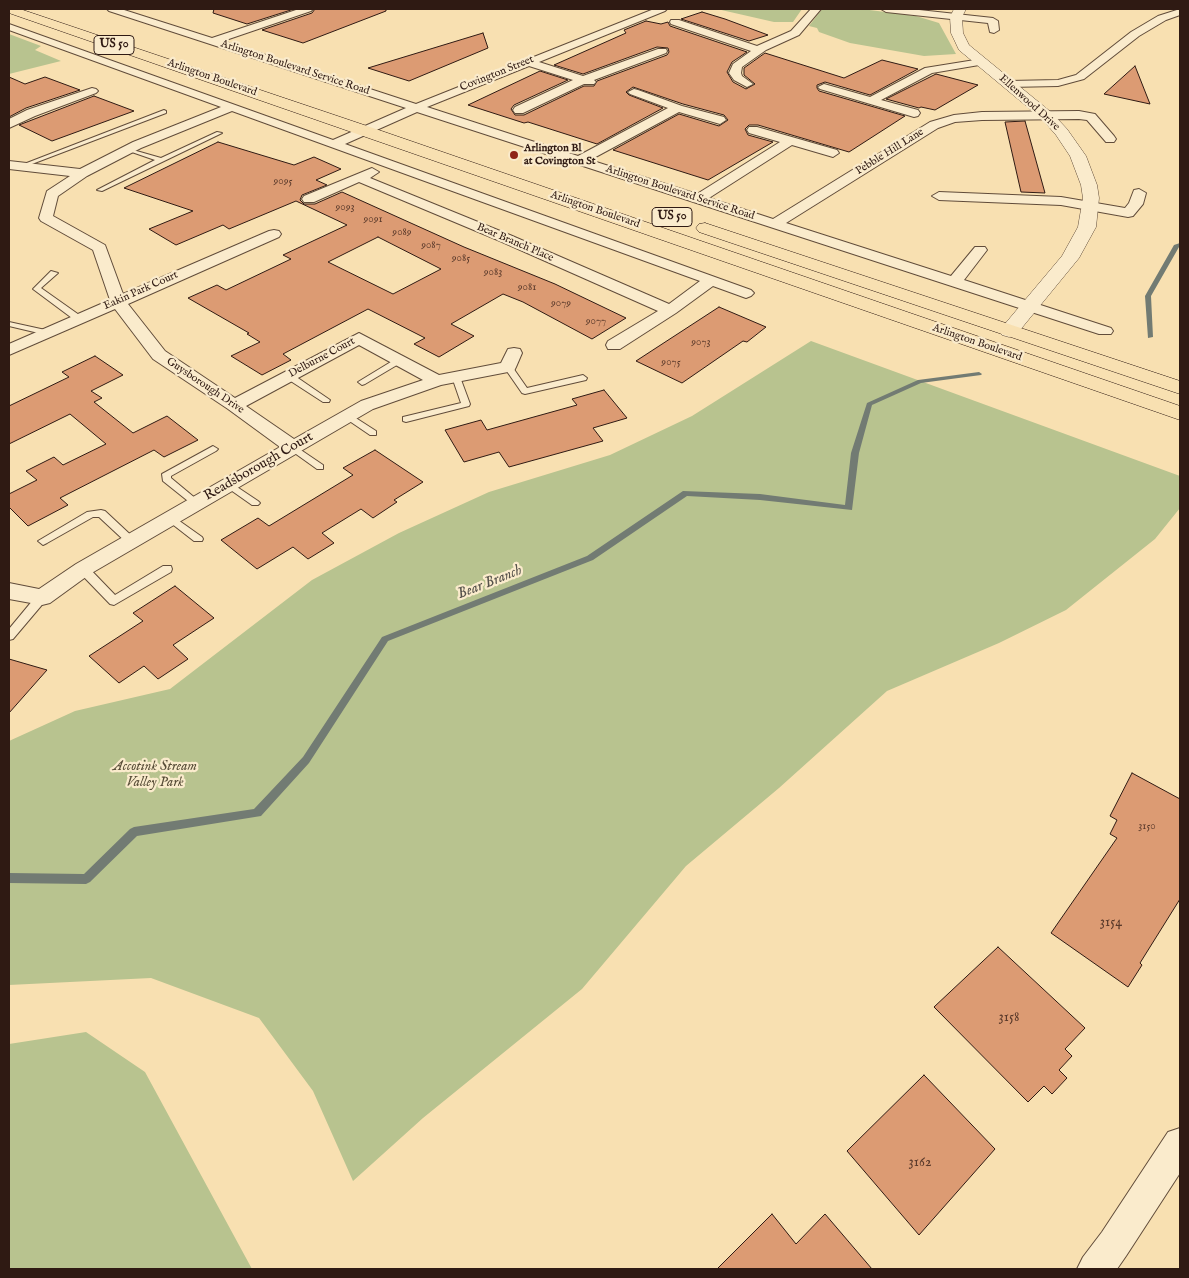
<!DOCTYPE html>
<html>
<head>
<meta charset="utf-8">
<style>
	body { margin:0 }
	#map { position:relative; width:1189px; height:1278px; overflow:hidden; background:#f8e0b1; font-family:"IM FELL English",serif }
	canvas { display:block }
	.frame { position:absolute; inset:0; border:10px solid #2f1a13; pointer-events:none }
</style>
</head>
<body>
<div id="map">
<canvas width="1189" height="1278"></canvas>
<div class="frame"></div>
</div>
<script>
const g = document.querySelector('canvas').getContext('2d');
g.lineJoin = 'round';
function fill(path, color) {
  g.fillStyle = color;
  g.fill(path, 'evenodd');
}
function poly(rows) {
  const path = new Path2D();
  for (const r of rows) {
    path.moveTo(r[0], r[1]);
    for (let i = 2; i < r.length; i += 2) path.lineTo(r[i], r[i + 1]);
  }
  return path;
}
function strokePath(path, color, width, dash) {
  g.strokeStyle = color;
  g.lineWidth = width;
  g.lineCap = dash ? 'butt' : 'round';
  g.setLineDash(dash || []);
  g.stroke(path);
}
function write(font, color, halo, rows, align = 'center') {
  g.font = font + ' "IM FELL English",serif';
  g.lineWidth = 4.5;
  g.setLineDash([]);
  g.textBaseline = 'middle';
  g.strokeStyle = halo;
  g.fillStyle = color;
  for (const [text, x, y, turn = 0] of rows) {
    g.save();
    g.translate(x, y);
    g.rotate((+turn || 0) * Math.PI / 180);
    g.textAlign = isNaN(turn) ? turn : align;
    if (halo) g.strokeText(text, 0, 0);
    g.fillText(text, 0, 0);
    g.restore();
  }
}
fill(poly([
	[717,9,802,9,793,22,774,22],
	[822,9,862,9,916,16,939,23,956,54,924,56,850,43,819,32,817,28,809,26],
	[9,34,41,46,35,50,61,61,9,74],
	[811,341,1180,476,1180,508,1155,539,1066,610,999,643,887,691,779,788,686,866,582,989,423,1118,353,1181,313,1091,259,1018,151,978,9,985,9,741,75,711,170,689,312,580,399,533,489,492,610,455,692,416],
	[86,1032,145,1072,252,1269,9,1269,9,1044]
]), '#b8c38f');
fill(poly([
	[1180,243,1180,247,1179,247,1151,296,1153,337,1148,338,1145,296,1174,245,1180,243],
	[979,372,982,374,981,375,921,383,872,405,859,453,852,510,760,500,687,496,593,560,388,641,309,763,261,816,137,836,90,882,86,884,9,883,9,873,84,874,130,829,134,827,254,809,303,757,382,637,587,556,683,491,760,494,845,505,851,453,867,403,918,380,979,372]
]), '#727b73');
const building = poly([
	[214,9,294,9,247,24,213,13,214,9],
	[315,9,386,9,386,11,303,43,262,30,312,13,315,9],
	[702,12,725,19,768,35,749,41,681,19,702,12],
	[646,21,661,24,668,22,670,26,747,52,732,62,727,72,733,82,746,89,755,84,744,75,744,68,765,53,844,78,882,60,918,69,870,95,825,82,817,85,817,88,819,91,905,116,849,152,758,125,749,125,745,129,748,135,773,142,708,180,613,150,679,114,719,126,728,120,724,115,683,104,633,87,626,92,629,95,663,108,597,144,528,122,524,123,468,105,540,71,568,80,514,105,511,109,515,115,524,115,584,86,594,86,597,81,667,55,669,52,668,48,657,47,583,74,554,65,626,33,624,30,646,21],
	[483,33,488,48,409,81,368,68,483,33],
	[1135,66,1150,104,1104,94,1135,66],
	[936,74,978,85,935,110,921,107,919,108,886,99,936,74],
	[9,77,25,84,45,77,80,90,26,108,9,117,9,77],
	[94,96,134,111,52,141,19,125,94,96],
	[1025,121,1045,193,1021,192,1005,122,1025,121],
	[218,142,294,165,314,157,341,169,316,180,327,185,302,195,300,200,304,204,315,204,342,192,464,247,555,284,626,318,592,339,523,302,503,294,451,324,474,336,439,357,414,344,425,338,368,309,283,354,291,360,262,375,231,356,260,342,247,334,249,333,188,298,217,285,226,290,291,259,283,255,347,225,296,201,229,229,223,225,176,245,149,229,193,211,124,188,218,142],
	[378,237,441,269,393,294,328,262,378,237],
	[719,307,766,327,747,342,743,341,682,383,636,361,719,307],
	[95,356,123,375,91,391,102,398,94,402,133,433,167,416,198,440,164,457,154,450,60,498,68,505,28,526,9,507,9,494,37,480,26,471,54,457,63,465,106,444,70,414,9,444,9,406,69,377,62,372,95,356],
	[604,390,627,418,593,428,603,441,509,467,499,452,464,462,445,430,481,420,487,430,577,405,572,399,604,390],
	[375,450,423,482,394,500,397,502,373,518,361,509,322,533,334,543,308,559,293,547,257,569,221,540,258,518,269,526,353,475,343,468,375,450],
	[175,586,214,618,173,645,188,659,158,679,144,666,119,683,89,656,143,621,133,613,175,586],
	[9,659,47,670,9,713,9,659],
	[1132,773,1180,799,1180,899,1140,963,1142,965,1128,987,1051,933,1117,838,1110,834,1117,820,1110,816,1132,773],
	[998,947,1085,1028,1065,1049,1072,1056,1059,1070,1067,1078,1052,1094,1044,1086,1028,1102,934,1007,998,947],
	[924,1075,995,1149,919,1235,847,1151,924,1075],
	[772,1214,796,1244,825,1214,872,1269,717,1269,772,1214]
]);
fill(building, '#dc9b73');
strokePath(building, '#2f1a13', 1);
const service = poly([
	[164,110,166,111,166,113,24,167,19,166,164,110],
	[217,132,222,133,102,191,97,190,155,160,126,150,126,148,161,158,217,132],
	[51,271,58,273,41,288,82,317,82,321,76,321,33,289,51,271],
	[9,322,50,331,51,333,47,335,9,326,9,322],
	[399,357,403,360,402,362,365,384,362,385,358,382,399,357],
	[508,364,511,365,527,388,583,375,587,378,586,380,525,394,522,393,504,367,508,364],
	[289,373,292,374,330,400,329,402,323,402,286,378,285,376,289,373],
	[456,374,460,377,470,404,469,406,406,422,403,421,403,417,461,403,452,377,456,374],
	[348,413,376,431,376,435,370,435,345,418,345,414,348,413],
	[292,444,323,465,323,469,317,469,289,449,287,447,292,444],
	[213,446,218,449,216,451,171,476,171,478,201,503,199,505,193,505,163,481,162,474,213,446],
	[228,481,258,501,260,503,258,505,252,505,225,486,223,484,228,481],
	[101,510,105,511,135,539,136,541,135,543,127,543,99,517,93,517,47,543,43,545,38,541,87,512,101,510],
	[171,515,202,537,203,539,202,541,194,541,167,520,166,518,171,515],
	[83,565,87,566,115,595,163,566,171,566,172,569,171,572,114,605,110,604,79,572,78,569,79,566,83,565],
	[42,593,46,594,47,597,46,600,13,639,9,640,9,629,38,594,42,593]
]);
const minor = poly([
	[107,9,121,9,212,38,299,9,313,9,311,11,223,41,416,104,654,9,667,9,665,11,539,62,583,76,658,49,666,49,667,51,666,53,594,80,596,82,594,84,584,84,523,113,515,113,513,110,515,107,573,80,529,66,427,107,578,156,668,108,630,94,628,92,634,89,638,90,682,106,724,117,726,120,720,124,679,112,590,160,697,194,780,142,749,133,747,130,749,127,757,127,837,150,839,153,833,157,792,145,709,198,773,219,930,122,954,115,982,112,1079,111,1095,114,1114,136,1116,139,1114,142,1106,142,1087,120,1079,119,982,120,955,122,938,128,786,223,951,276,975,247,985,247,987,250,964,280,1111,328,1113,331,1111,334,1099,334,417,112,345,144,751,290,754,293,751,296,746,298,713,286,676,313,620,349,608,349,606,345,608,341,658,311,500,241,359,182,314,202,304,202,302,199,304,196,372,168,379,172,370,178,510,235,669,304,700,281,232,111,141,148,87,176,58,196,53,216,105,245,123,294,269,231,274,230,279,231,281,234,279,237,128,304,165,351,235,398,359,333,439,375,501,363,508,349,514,348,520,349,522,353,516,367,514,371,508,372,441,385,373,409,90,574,50,603,42,605,9,599,9,583,39,589,76,564,280,447,228,409,153,359,115,309,9,355,9,344,110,300,93,250,41,221,39,218,47,191,70,176,9,169,9,161,80,169,133,142,221,107,9,30,9,24,333,140,406,108,109,11,107,9],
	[359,345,423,380,361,401,294,439,246,406,359,345],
	[811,9,821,9,799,35,766,50,742,67,741,73,742,76,753,84,747,87,734,80,729,73,733,64,751,51,671,24,670,22,671,20,679,20,757,46,791,31,811,9],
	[881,9,910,9,993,18,998,21,999,30,994,33,990,32,988,23,886,12,881,9],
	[1180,9,1180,15,1166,20,1139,36,1084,79,1058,86,1009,87,1003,84,1009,81,1058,80,1076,75,1131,32,1158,16,1180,9],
	[981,59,985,60,986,62,985,64,932,73,881,100,918,110,920,113,918,116,914,117,820,89,818,87,824,84,870,97,925,68,981,59],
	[92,88,96,89,98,91,96,93,35,116,9,128,9,119,27,110,92,88],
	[1139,189,1146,193,1143,204,1133,216,1128,217,1061,205,939,200,932,196,939,192,1061,197,1125,208,1129,203,1134,190,1139,189],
	[1180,1128,1180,1173,1126,1256,1117,1269,1077,1269,1083,1257,1102,1232,1168,1132,1180,1128]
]);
const tertiary = poly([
	[954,9,966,9,962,17,963,33,969,45,1052,113,1067,129,1086,156,1097,185,1099,198,1096,227,1079,258,1016,335,1009,337,1002,335,999,331,1062,256,1078,227,1083,198,1081,185,1070,156,1056,135,1042,119,959,50,951,33,950,17,954,9]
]);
const primary = poly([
	[9,9,20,9,370,127,1180,406,1180,420,9,13,9,9],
	[705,223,1180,381,1180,394,699,232,696,228,699,224,705,223]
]);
strokePath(service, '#614c3a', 2);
strokePath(minor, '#614c3a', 2);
strokePath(tertiary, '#614c3a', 1);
strokePath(primary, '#2f1a13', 1);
fill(service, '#faebcc');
fill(minor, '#faebcc');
fill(tertiary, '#faebcc');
fill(primary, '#f8e0b1');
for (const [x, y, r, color] of [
	[514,155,5,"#8f2418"]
]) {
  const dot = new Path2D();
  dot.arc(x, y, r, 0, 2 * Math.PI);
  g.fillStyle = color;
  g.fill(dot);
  strokePath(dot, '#faebcc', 2);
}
write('11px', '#2f1a13', '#faebcc', [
	["Arlington Boulevard Service Road",295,68,18],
	["Covington Street",497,74,-22],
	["Arlington Boulevard",212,78,19],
	["Ellenwood Drive",1029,103,42],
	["Pebble Hill Lane",890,152,-32],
	["Arlington Boulevard Service Road",680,193,18],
	["Arlington Boulevard",595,210,19],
	["Bear Branch Place",515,243,23],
	["Eakin Park Court",141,291,-24],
	["Arlington Boulevard",977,343,19],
	["Delburne Court",322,358,-28],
	["Guysborough Drive",205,386,34]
]);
write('bold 11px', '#2f1a13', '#faebcc', [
	["Arlington Bl",524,149],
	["at Covington St",524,162]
], 'left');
write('11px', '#5a3a2b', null, [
	["9095",283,182],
	["9093",345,208],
	["9091",373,220],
	["9089",402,233],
	["9087",431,246],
	["9085",461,259],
	["9083",493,273],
	["9081",527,288],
	["9079",561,304],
	["9077",596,322],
	["9073",701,343],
	["9075",671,363],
	["3150",1147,827]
]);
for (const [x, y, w] of [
	[114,45,40],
	[672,217,40]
]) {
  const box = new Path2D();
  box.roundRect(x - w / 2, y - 9.5, w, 19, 4);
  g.fillStyle = '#faebcc';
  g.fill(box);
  strokePath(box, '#2f1a13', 1);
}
write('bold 12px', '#2f1a13', null, [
	["US 50",114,45],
	["US 50",672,217]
]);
write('14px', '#2f1a13', '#faebcc', [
	["Readsborough Court",259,467,-30]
]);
write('italic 14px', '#584d38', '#faebcc', [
	["Accotink Stream",155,767],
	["Valley Park",155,783]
]);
write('14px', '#5a3a2b', null, [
	["3154",1111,923],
	["3158",1009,1018],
	["3162",920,1163]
]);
write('italic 15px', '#56524b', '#faebcc', [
	["Bear Branch",490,583,-22]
]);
</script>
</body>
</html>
